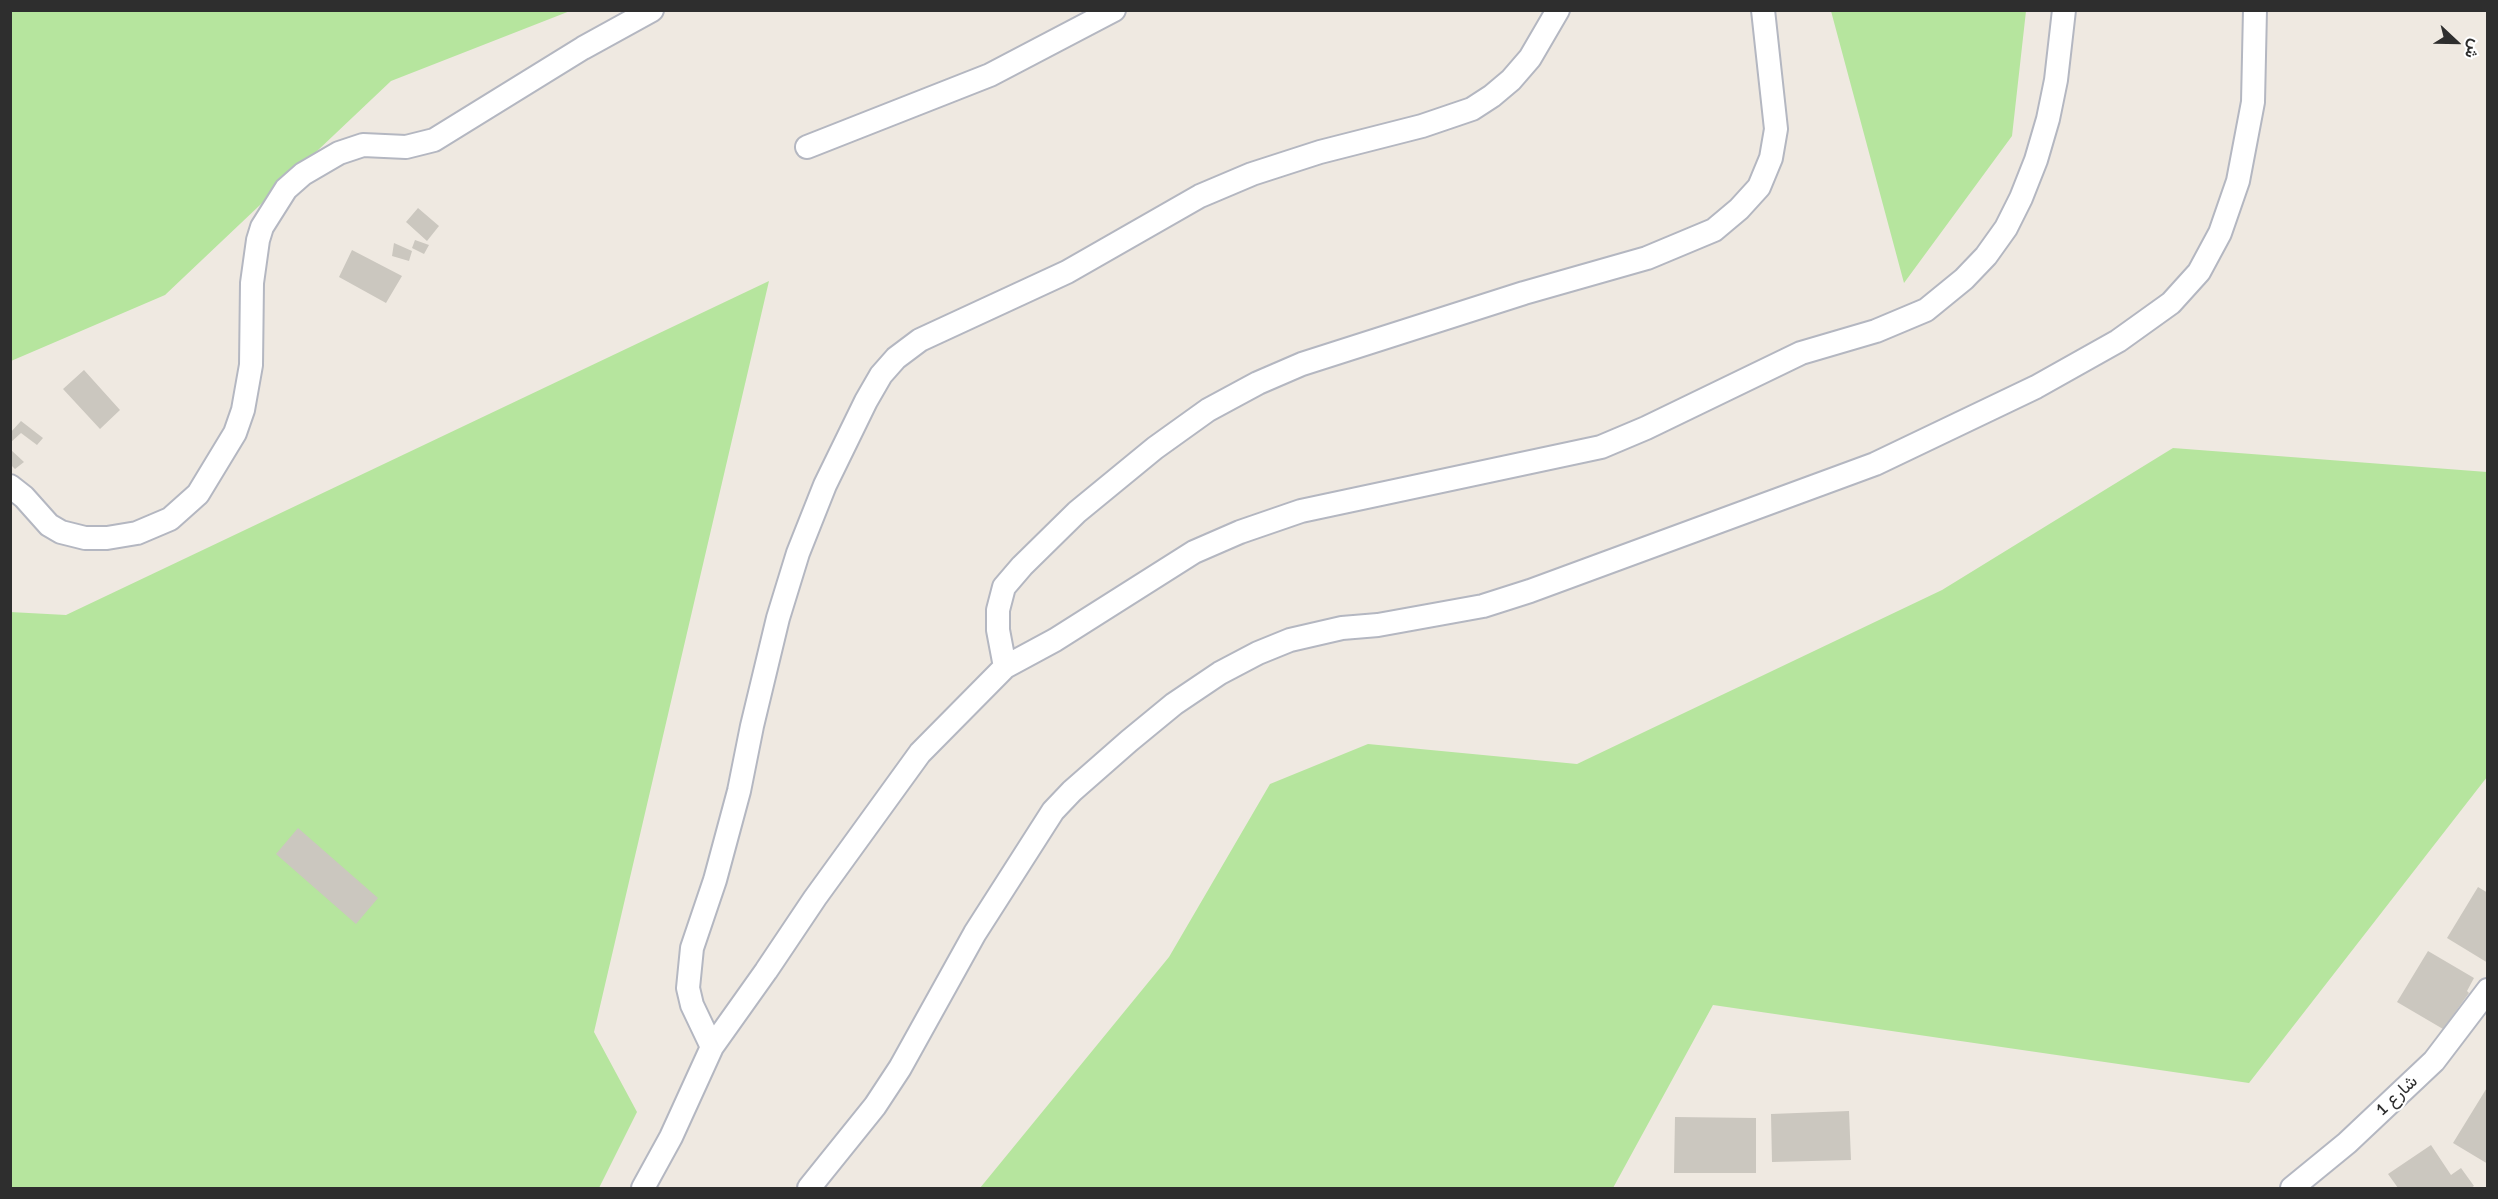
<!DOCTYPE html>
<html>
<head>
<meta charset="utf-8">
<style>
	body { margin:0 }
	#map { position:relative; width:2498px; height:1199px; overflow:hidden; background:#efe9e1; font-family:Signika,Vazirmatn,sans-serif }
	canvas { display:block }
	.frame { position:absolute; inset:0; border:12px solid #2e2e2e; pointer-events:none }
	.north { position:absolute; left:2426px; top:12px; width:60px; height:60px; -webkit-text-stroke:4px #fff; paint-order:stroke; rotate:112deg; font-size:16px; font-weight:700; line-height:24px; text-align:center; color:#2e2e2e }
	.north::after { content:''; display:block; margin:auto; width:21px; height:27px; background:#2e2e2e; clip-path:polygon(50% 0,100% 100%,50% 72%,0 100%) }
</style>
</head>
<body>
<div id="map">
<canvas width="2498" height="1199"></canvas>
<div class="frame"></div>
<div class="north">ش</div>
</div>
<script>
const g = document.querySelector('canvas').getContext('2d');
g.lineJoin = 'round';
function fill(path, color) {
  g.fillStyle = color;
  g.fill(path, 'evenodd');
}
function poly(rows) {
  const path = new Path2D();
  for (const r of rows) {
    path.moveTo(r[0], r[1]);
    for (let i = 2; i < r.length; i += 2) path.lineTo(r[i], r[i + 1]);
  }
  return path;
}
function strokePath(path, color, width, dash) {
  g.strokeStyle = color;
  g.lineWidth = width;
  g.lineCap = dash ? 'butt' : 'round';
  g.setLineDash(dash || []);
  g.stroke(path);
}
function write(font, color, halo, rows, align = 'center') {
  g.font = font + ' Signika,Vazirmatn,sans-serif';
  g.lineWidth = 4.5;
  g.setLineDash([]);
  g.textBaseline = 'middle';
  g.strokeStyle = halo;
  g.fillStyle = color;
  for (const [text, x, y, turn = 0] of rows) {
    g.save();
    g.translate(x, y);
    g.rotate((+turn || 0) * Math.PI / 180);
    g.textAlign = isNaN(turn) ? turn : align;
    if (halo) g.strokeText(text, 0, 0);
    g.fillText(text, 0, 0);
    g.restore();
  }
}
fill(poly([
	[11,11,570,11,391,81,165,295,11,361],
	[1831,11,2026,11,2012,136,1904,283],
	[769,281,594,1032,637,1112,599,1188,11,1188,10,612,66,615],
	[2173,448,2487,472,2487,777,2249,1083,1713,1005,1613,1188,980,1188,1169,957,1270,784,1368,744,1577,764,1942,590]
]), '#b6e59e');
fill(poly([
	[418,208,439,226,427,241,406,222],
	[415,240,429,245,424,254,412,248],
	[394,243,412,251,409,261,392,256],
	[352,250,402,276,386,303,339,277],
	[84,370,120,410,100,429,63,389],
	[21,421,43,438,37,445,21,433,10,443,10,433],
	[10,449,24,462,15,469,10,464],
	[298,828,378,898,356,924,276,854],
	[2478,887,2488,893,2488,963,2447,938],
	[2428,951,2474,978,2467,991,2469,993,2443,1029,2397,1002],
	[2488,1086,2488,1164,2453,1143],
	[1849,1111,1851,1160,1772,1162,1771,1114],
	[1675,1117,1756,1118,1756,1173,1674,1173],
	[2431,1145,2451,1175,2461,1168,2474,1186,2471,1188,2398,1188,2388,1174]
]), '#cbc7bf');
const minor = poly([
	[807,147,990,75,1114,10],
	[10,486,24,497,49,525,61,532,85,538,107,538,137,533,170,519,198,494,235,433,243,410,251,365,252,283,258,240,262,227,286,189,303,174,339,153,363,145,406,147,434,140,583,48,652,10],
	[1005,667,1055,640,1194,552,1240,532,1301,511,1601,447,1646,428,1801,353,1876,331,1926,310,1964,279,1986,256,2006,228,2021,198,2036,160,2048,119,2056,80,2064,10],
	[712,1047,692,1005,688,988,692,948,715,880,739,791,752,726,778,618,798,553,825,485,866,401,881,375,896,358,920,340,1067,272,1200,196,1252,174,1320,152,1422,126,1472,109,1492,96,1511,80,1530,58,1558,10],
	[643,1188,671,1137,712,1047,766,971,815,898,920,753,1005,667,998,630,998,610,1004,587,1022,566,1077,512,1155,448,1208,410,1258,383,1302,364,1524,293,1647,258,1714,230,1739,209,1759,187,1771,158,1776,129,1763,10],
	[809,1188,875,1106,900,1068,975,933,1053,811,1072,791,1129,741,1174,704,1220,673,1258,653,1290,640,1342,628,1378,625,1483,606,1530,591,1875,464,2036,387,2118,341,2171,303,2199,272,2220,233,2238,181,2253,102,2255,10],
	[2292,1188,2347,1143,2434,1061,2488,990]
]);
strokePath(minor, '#b4b7c1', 26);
strokePath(minor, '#fff', 22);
write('18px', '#2e2e2e', '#fff', [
	["شارع 1",2397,1096,-43]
]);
</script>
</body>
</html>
